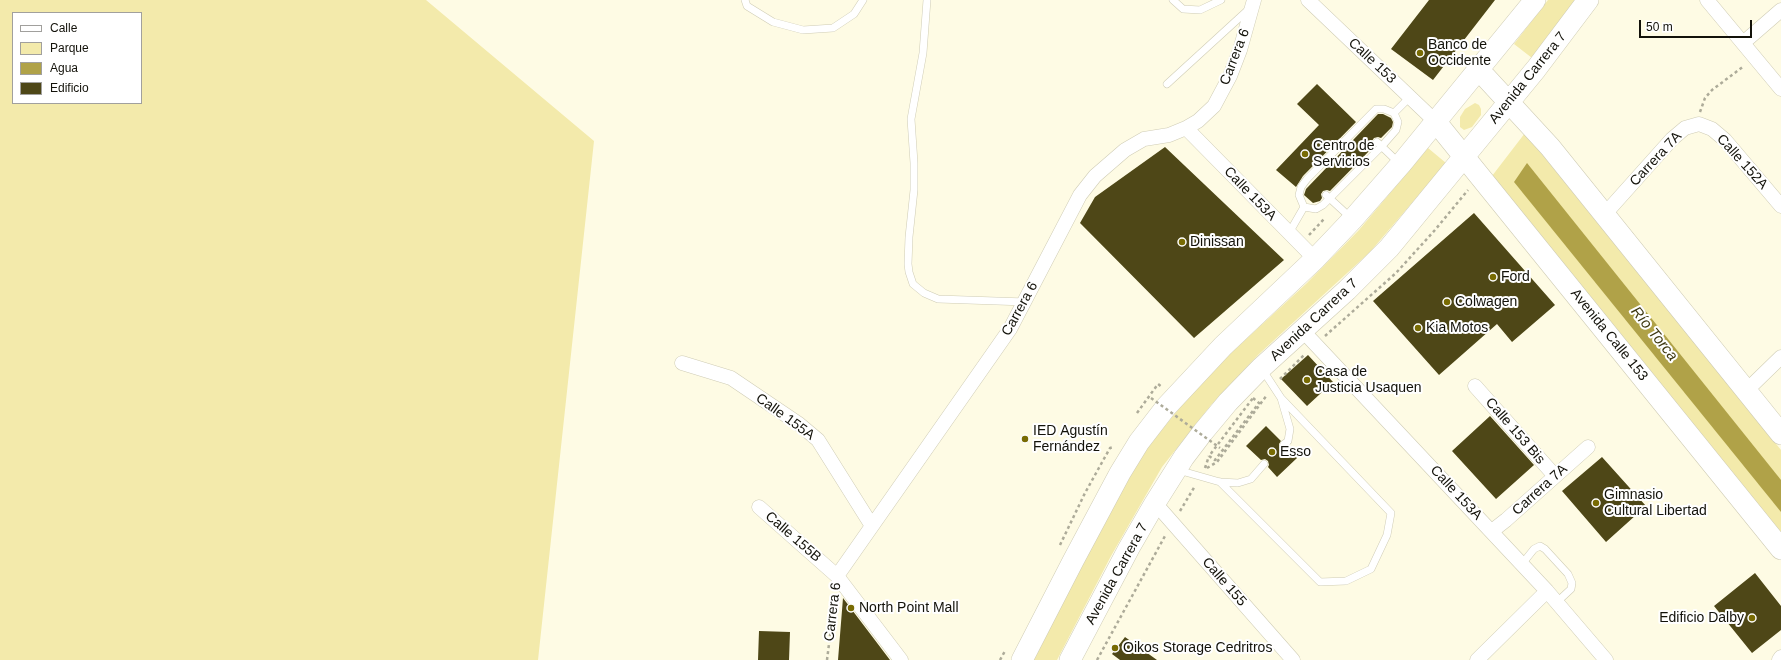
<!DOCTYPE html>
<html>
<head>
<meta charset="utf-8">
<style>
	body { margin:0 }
	#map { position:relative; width:1781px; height:660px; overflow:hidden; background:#fefbe4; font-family:Helvetica,sans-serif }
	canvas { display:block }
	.legend { position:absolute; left:12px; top:12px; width:130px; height:92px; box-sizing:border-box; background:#fff; border:1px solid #a1a09d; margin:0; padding:5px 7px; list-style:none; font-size:12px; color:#13120a }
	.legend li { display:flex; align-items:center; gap:8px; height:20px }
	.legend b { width:20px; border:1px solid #a1a09d }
	.scale { position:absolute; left:1639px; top:20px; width:113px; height:18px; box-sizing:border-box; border:2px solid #13120a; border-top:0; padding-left:5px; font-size:12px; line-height:14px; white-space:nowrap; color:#13120a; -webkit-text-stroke:3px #fff; paint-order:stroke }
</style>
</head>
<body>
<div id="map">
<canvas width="1781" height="660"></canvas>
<ul class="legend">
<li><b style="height:5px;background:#fff"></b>Calle</li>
<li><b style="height:11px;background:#f3eaab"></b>Parque</li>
<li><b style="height:11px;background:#b0a248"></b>Agua</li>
<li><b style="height:11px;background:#4e4717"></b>Edificio</li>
</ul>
<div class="scale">50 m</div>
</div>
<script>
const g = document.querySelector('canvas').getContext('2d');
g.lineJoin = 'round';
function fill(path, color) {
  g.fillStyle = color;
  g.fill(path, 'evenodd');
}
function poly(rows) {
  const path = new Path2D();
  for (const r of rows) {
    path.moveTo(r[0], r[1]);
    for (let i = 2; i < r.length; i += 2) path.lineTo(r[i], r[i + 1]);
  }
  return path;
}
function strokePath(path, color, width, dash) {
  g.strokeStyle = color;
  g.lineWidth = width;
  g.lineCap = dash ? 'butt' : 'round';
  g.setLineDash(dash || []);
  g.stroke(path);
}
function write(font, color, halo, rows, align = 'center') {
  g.font = font + ' Helvetica,sans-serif';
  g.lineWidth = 4;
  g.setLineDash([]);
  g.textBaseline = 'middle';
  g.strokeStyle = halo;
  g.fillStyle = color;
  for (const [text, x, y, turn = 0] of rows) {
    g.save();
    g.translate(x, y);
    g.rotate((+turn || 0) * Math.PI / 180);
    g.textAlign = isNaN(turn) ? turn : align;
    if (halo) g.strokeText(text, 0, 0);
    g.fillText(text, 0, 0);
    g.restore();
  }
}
fill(poly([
	[0,0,426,0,594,141,538,660,0,660],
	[13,13,141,13,141,103,13,103],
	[1548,0,1575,0,1532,58,1514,44],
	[1475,103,1479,105,1481,109,1481,115,1472,127,1464,130,1460,127,1460,117,1465,109],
	[1525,133,1781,450,1781,538,1492,176],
	[1428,148,1446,163,1370,252,1259,354,1211,405,1162,467,1111,556,1057,660,1032,660,1110,511,1142,454,1191,394,1231,353,1307,283,1359,230]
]), '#f3eaab');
fill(poly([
	[1527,163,1781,480,1781,512,1514,182]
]), '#b0a248');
fill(poly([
	[1429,0,1495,0,1433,80,1391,49],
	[1317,84,1356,122,1303,176,1296,187,1276,170,1319,125,1297,104],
	[1378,114,1383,114,1391,118,1393,122,1392,127,1381,138,1378,137,1374,138,1372,141,1374,146,1330,191,1327,190,1323,191,1321,194,1322,198,1320,201,1313,203,1304,195,1306,189],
	[1165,147,1284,260,1194,338,1080,223,1095,197],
	[1474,213,1555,305,1512,342,1497,324,1439,375,1373,301],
	[1308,355,1333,382,1307,406,1281,379],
	[1490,416,1534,465,1496,499,1452,451],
	[1266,426,1281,441,1279,444,1280,447,1284,449,1287,448,1297,458,1277,477,1268,467,1269,465,1268,461,1265,459,1261,460,1246,446],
	[1602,457,1646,506,1606,542,1562,491],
	[1755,573,1781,606,1781,630,1752,653,1714,606],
	[843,598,890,660,838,660],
	[759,631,790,632,789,660,758,660],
	[1125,637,1157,660,1120,660,1112,654]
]), '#4e4717');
const lane = poly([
	[745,0,747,6,773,22,803,30,833,28,854,14,863,0],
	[927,0,923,53,911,119,914,163,914,190,909,237,908,264,909,272,913,284,924,293,938,299,1026,302],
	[1173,0,1183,9,1200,10,1221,0],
	[1167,84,1249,9],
	[1394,113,1410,97],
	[1377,142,1399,163],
	[1326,195,1351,218],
	[1289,233,1304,207,1299,195,1301,187,1307,179,1376,109,1384,109,1394,113,1398,122,1396,130,1382,146,1323,205,1316,209,1304,207],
	[1262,369,1281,398,1290,429,1288,441,1284,444],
	[1178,470,1220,482,1238,483,1251,479,1264,464],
	[1220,482,1320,582,1346,581,1371,569,1387,535,1391,513,1281,398],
	[1522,564,1534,549,1540,546,1545,549,1568,574,1572,583,1571,589,1557,602]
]);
const street = poly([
	[1308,0,1436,122],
	[1707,0,1781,89],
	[1743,43,1781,10],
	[1186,128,1315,259],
	[1604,215,1672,139,1685,128,1699,124,1712,129,1725,140,1781,206],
	[1302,330,1547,591,1606,660],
	[682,363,731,378,799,424,818,440,872,526],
	[1475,386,1555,476],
	[1746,391,1781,357],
	[1155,503,1293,660],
	[759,507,837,576,901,660],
	[1492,531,1506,520,1588,447],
	[837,576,1010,329,1080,195,1095,176,1125,150,1144,139,1169,135,1186,128,1198,121,1214,106,1230,76,1240,50,1254,0],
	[1477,660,1547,591],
	[1779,660,1781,657]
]);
const primary = poly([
	[1479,70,1550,147,1781,434],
	[1436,122,1781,549],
	[1022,660,1073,561,1120,473,1139,442,1166,407,1223,346,1315,259,1352,220,1401,164,1535,0],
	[1070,660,1129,548,1155,503,1184,457,1203,432,1228,402,1261,368,1347,290,1389,248,1536,69,1588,0]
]);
strokePath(lane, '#cfccb5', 8);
strokePath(street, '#cfccb5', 15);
strokePath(primary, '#cfccb5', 22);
strokePath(poly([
	[1700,112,1705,98,1712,90,1744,66],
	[1309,235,1325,218],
	[1325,336,1396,273,1435,230,1468,190],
	[1280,379,1305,354],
	[1253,398,1259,403,1215,460,1209,456,1253,398],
	[1137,413,1158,384,1162,387],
	[1205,468,1209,456],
	[1207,468,1217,462,1267,395],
	[1180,511,1195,486],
	[1060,545,1085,493,1110,448,1114,447],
	[827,660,835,596],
	[1000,660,1005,651],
	[1097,660,1165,536]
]), '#adab99', 2.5, [3, 3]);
strokePath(lane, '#fff', 7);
strokePath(street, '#fff', 14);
strokePath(primary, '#fff', 21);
strokePath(poly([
	[1151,398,1220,448]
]), '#adab99', 2.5, [3, 3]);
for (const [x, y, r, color] of [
	[1420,53,4,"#786b03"],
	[1305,154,4,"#786b03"],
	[1182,242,4,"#786b03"],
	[1493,277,4,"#786b03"],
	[1447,302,4,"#786b03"],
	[1418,328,4,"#786b03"],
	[1307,380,4,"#786b03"],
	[1025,439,4,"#786b03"],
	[1272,452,4,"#786b03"],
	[1596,503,4,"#786b03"],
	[851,608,4,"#786b03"],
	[1752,618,4,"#786b03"],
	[1115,648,4,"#786b03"]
]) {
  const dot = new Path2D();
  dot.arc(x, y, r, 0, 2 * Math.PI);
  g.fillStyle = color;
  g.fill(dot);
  strokePath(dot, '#fff', 1.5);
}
write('14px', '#13120a', '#fff', [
	["Banco de",1428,45],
	["Occidente",1428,61],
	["Centro de",1313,146],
	["Servicios",1313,162],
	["Dinissan",1190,242],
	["Ford",1501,277],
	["Colwagen",1455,302],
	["Kia Motos",1426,328],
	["Casa de",1315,372],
	["Justicia Usaquen",1315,388],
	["IED Agustín",1033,431],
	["Fernández",1033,447],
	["Esso",1280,452],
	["Gimnasio",1604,495],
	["Cultural Libertad",1604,511],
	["North Point Mall",859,608],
	["Edificio Dalby",1744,618,"right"],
	["Oikos Storage Cedritros",1123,648]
], 'left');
write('14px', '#13120a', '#fff', [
	["Carrera 6",1235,57,-69],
	["Calle 153",1372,61,43],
	["Avenida Carrera 7",1528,78,-51],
	["Carrera 7A",1656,159,-47],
	["Calle 152A",1742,162,48],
	["Calle 153A",1250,194,46],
	["Carrera 6",1020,309,-61],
	["Avenida Carrera 7",1314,320,-43],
	["Avenida Calle 153",1609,335,51],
	["Calle 155A",785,417,36],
	["Calle 153 Bis",1515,431,49],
	["Carrera 7A",1540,490,-42],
	["Calle 153A",1456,493,47],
	["Calle 155B",793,537,41],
	["Avenida Carrera 7",1117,574,-61],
	["Calle 155",1224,582,49],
	["Carrera 6",833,612,-83]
]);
write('italic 15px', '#3f3912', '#fff', [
	["Río Torca",1654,334,51]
]);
</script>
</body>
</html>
